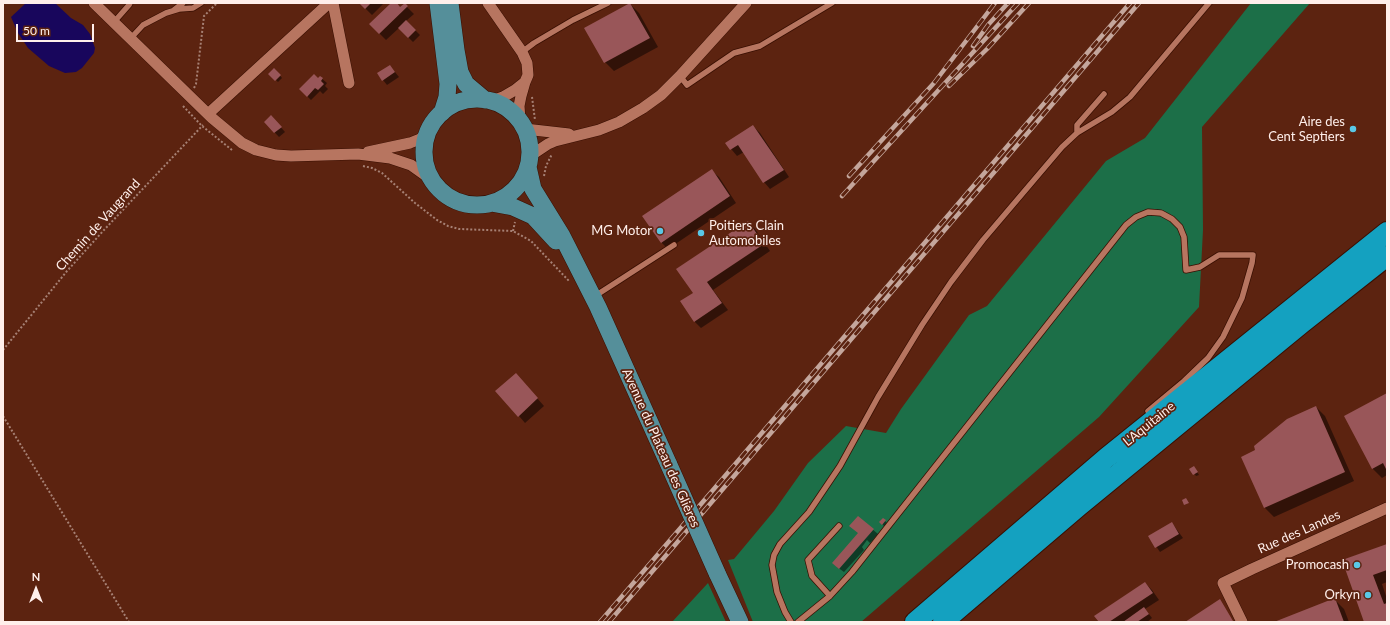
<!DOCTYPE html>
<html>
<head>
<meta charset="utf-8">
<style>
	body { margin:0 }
	#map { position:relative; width:1390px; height:625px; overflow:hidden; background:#5c2310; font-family:Lato,sans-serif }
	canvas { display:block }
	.frame { position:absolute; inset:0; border:4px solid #ffefeb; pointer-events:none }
	.north { position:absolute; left:16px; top:569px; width:40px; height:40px; -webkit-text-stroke:3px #5c2310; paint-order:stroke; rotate:0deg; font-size:11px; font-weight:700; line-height:16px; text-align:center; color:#ffefeb }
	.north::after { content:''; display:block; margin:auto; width:14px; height:18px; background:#ffefeb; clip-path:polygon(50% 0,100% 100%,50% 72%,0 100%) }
	.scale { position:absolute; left:16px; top:24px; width:78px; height:18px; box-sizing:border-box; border:2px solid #ffefeb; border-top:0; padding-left:5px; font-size:12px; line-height:14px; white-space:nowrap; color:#ffefeb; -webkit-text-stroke:3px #5c2310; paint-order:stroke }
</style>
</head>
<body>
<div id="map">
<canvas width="1390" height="625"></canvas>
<div class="frame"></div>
<div class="north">N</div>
<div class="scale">50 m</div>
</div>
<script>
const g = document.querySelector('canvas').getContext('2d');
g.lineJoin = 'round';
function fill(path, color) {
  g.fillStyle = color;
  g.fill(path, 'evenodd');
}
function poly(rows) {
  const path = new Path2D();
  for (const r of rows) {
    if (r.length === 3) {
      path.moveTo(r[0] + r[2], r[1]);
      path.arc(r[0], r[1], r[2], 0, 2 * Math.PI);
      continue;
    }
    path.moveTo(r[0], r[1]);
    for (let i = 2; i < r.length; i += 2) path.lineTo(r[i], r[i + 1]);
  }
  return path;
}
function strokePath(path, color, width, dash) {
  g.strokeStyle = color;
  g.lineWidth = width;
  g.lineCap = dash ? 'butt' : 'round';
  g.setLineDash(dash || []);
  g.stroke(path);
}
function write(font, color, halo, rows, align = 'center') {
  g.font = font + ' Lato,sans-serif';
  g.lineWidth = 3.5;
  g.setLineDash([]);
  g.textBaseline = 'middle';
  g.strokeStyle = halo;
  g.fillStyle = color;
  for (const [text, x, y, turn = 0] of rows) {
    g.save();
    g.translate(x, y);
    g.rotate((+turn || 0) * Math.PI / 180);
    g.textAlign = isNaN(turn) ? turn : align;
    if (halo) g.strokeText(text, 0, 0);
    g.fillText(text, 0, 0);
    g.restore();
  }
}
fill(poly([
	[1251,3,1310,3,1202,127,1203,230,1199,307,1099,417,861,622,753,622,728,560,734,559,774,511,808,463,846,426,886,433,901,409,969,315,987,306,1106,161,1145,138],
	[708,583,726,622,672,622]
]), '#1c6f48');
fill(poly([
	[26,3,55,3,71,18,83,25,90,34,95,48,94,53,82,68,76,72,65,73,49,66,28,48,18,33,11,17]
]), '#18065c');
fill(poly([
	[360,3,384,3,372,15],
	[392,3,395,3,400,8,404,4,414,14,406,21,420,35,413,42,399,28,386,40,370,24],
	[630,4,639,13,658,47,614,71,605,62],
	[390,66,399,77,387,85,383,80],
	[274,69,282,78,278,82,270,74],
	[320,77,327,83,325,86,328,89,323,94,320,91,311,100,300,89,318,80],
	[271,116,285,132,279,137,265,122],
	[753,126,760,133,789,177,770,189,764,182,744,152,737,156,727,144],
	[712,171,719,177,736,203,668,249,661,242],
	[748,222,755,229,770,251,713,290,728,310,701,328,695,322,694,293],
	[522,381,544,406,525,423,519,416],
	[1387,394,1387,475,1382,478,1373,469,1345,416],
	[1316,407,1325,416,1354,481,1274,517,1265,508,1242,457,1257,451],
	[1194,467,1199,475,1196,476,1191,469],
	[858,517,878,534,870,543,867,540,862,547,864,550,844,572,837,567,859,533],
	[883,519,887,523,884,526,880,522],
	[1172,523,1183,538,1160,552,1149,536],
	[1387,545,1387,582,1382,584,1387,599,1387,622,1365,622,1343,560],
	[1145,583,1152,590,1159,600,1145,609,1152,618,1147,622,1100,622],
	[1335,600,1344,609,1349,622,1276,622]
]), '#0007');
fill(poly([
	[359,3,371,3,365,9],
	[391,3,397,3,400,7,405,3,408,6,379,34,369,24],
	[630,3,650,38,604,63,584,28],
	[406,20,416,30,408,38,398,28],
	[390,65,395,72,382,81,377,73],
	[274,68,281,75,275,81,268,74],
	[314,74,318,78,320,76,323,78,321,81,324,84,318,90,315,88,307,97,299,89],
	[271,115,282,127,274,133,264,122],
	[753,125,784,170,763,183,738,145,730,150,725,143],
	[712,169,730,196,661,243,642,216],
	[748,221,764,244,707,282,722,303,694,322,680,301,693,293,676,269],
	[516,373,538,398,518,417,495,391],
	[1387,393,1387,471,1383,463,1372,469,1344,416],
	[1316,406,1345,472,1264,508,1241,457,1255,450,1254,446,1287,419],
	[1194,466,1198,472,1193,475,1189,469],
	[1186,498,1189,503,1184,505,1182,500],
	[858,516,874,529,839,569,832,563,858,533,849,526],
	[883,518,886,520,882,525,879,522],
	[1172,522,1179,534,1155,548,1148,536],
	[1387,544,1387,570,1373,575,1384,604,1387,603,1387,622,1364,622,1342,560],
	[1145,582,1153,593,1109,622,1099,622,1094,616],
	[1335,598,1344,622,1274,622],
	[1220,599,1233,621,1232,622,1185,622],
	[1144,607,1149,614,1137,622,1123,622]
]), '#995659');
const lane = poly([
	[174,10,183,3],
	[114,22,129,5,130,3],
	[131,38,143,25,166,13,179,9,193,8,201,3],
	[522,52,534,43,573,20,608,3],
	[680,76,687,85,734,53,760,46,832,3],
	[1077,133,1077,125,1104,94],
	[595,296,674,245],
	[830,596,812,576,808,560,839,526],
	[791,622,785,612,777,592,772,565,774,555,780,544,809,512,840,466,878,397,922,325,951,282,983,240,1062,147,1077,133,1112,112,1130,97,1209,3],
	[798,622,830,596,852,572,1126,225,1136,217,1148,212,1161,213,1172,219,1180,227,1184,237,1186,270,1200,267,1219,255,1253,255,1252,263,1242,298,1223,337,1208,358,1184,381,1148,411]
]);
const street = poly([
	[94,3,212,118,242,143,256,150,276,155,291,156,358,154,390,158,411,165,432,180],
	[333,3,349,83],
	[488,3,522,52,527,63,528,75,525,82,521,96,519,106,520,120],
	[492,101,503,97,515,90,525,82],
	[208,114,329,3],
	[525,129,569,134],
	[368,152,410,143,420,139,428,134],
	[530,156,548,144,555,141,599,130,619,122,643,108,661,95,680,76,746,3],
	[1242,622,1223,583,1252,569,1387,508]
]);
const primary = poly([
	[438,3,448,84,447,97,442,113],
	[450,3,456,50,460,72,466,84,485,100],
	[477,152,53],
	[528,167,533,189,562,236,598,307,669,465],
	[491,203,513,207,533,216,556,241],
	[717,573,740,622]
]);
const highway = poly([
	[915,622,1106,458,1387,232],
	[943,622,1079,506,1302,323,1387,256]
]);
strokePath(lane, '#390f02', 7);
strokePath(street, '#390f02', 12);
strokePath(primary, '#390f02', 18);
strokePath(highway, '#390f02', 22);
strokePath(poly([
	[194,88,196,84,204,16,217,3],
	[532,97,535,120],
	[183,106,202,126,232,150],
	[363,166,372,168,382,173,415,203,437,220,448,226,459,229,513,231,531,241,569,281],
	[544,176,546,166,552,154],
	[513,231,515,222],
	[3,350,67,271,104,230,203,125],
	[3,416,129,622]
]), '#a68074', 2, [2, 2]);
strokePath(lane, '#b77560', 5.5);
strokePath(street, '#b77560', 11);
strokePath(primary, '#558f9a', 17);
strokePath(highway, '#14a1c0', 20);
const rail = poly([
	[973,46,988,25,1008,3],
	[949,86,987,49,1029,3],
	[849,176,934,83,995,3],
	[842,196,1018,3],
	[600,622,1130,3],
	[609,622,1139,3]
]);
strokePath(rail, '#c4a69c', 4.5);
strokePath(rail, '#5c2310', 3, [9]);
const primaryBridge = poly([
	[669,465,717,573]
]);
strokePath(primaryBridge, '#390f02', 18, []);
strokePath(primaryBridge, '#558f9a', 17);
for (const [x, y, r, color] of [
	[1353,129,4,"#5ac8e6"],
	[660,231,4,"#5ac8e6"],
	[701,233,4,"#5ac8e6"],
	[1357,565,4,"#5ac8e6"],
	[1368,595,4,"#5ac8e6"]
]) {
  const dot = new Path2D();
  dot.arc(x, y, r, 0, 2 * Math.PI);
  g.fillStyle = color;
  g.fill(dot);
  strokePath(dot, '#5c2310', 1.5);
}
write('13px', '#ffefeb', '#5c2310', [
	["Aire des",1345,122],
	["Cent Septiers",1345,137],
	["Poitiers Clain",709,226,"left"],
	["Automobiles",709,241,"left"],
	["MG Motor",652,231],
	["Promocash",1349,565],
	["Orkyn",1360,595]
], 'right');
write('13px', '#ffefeb', '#5c2310', [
	["Chemin de Vaugrand",98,225,-48],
	["L'Aquitaine",1149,424,-39],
	["Avenue du Plateau des Glières",661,448,66],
	["Rue des Landes",1299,532,-24]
]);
</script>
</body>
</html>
